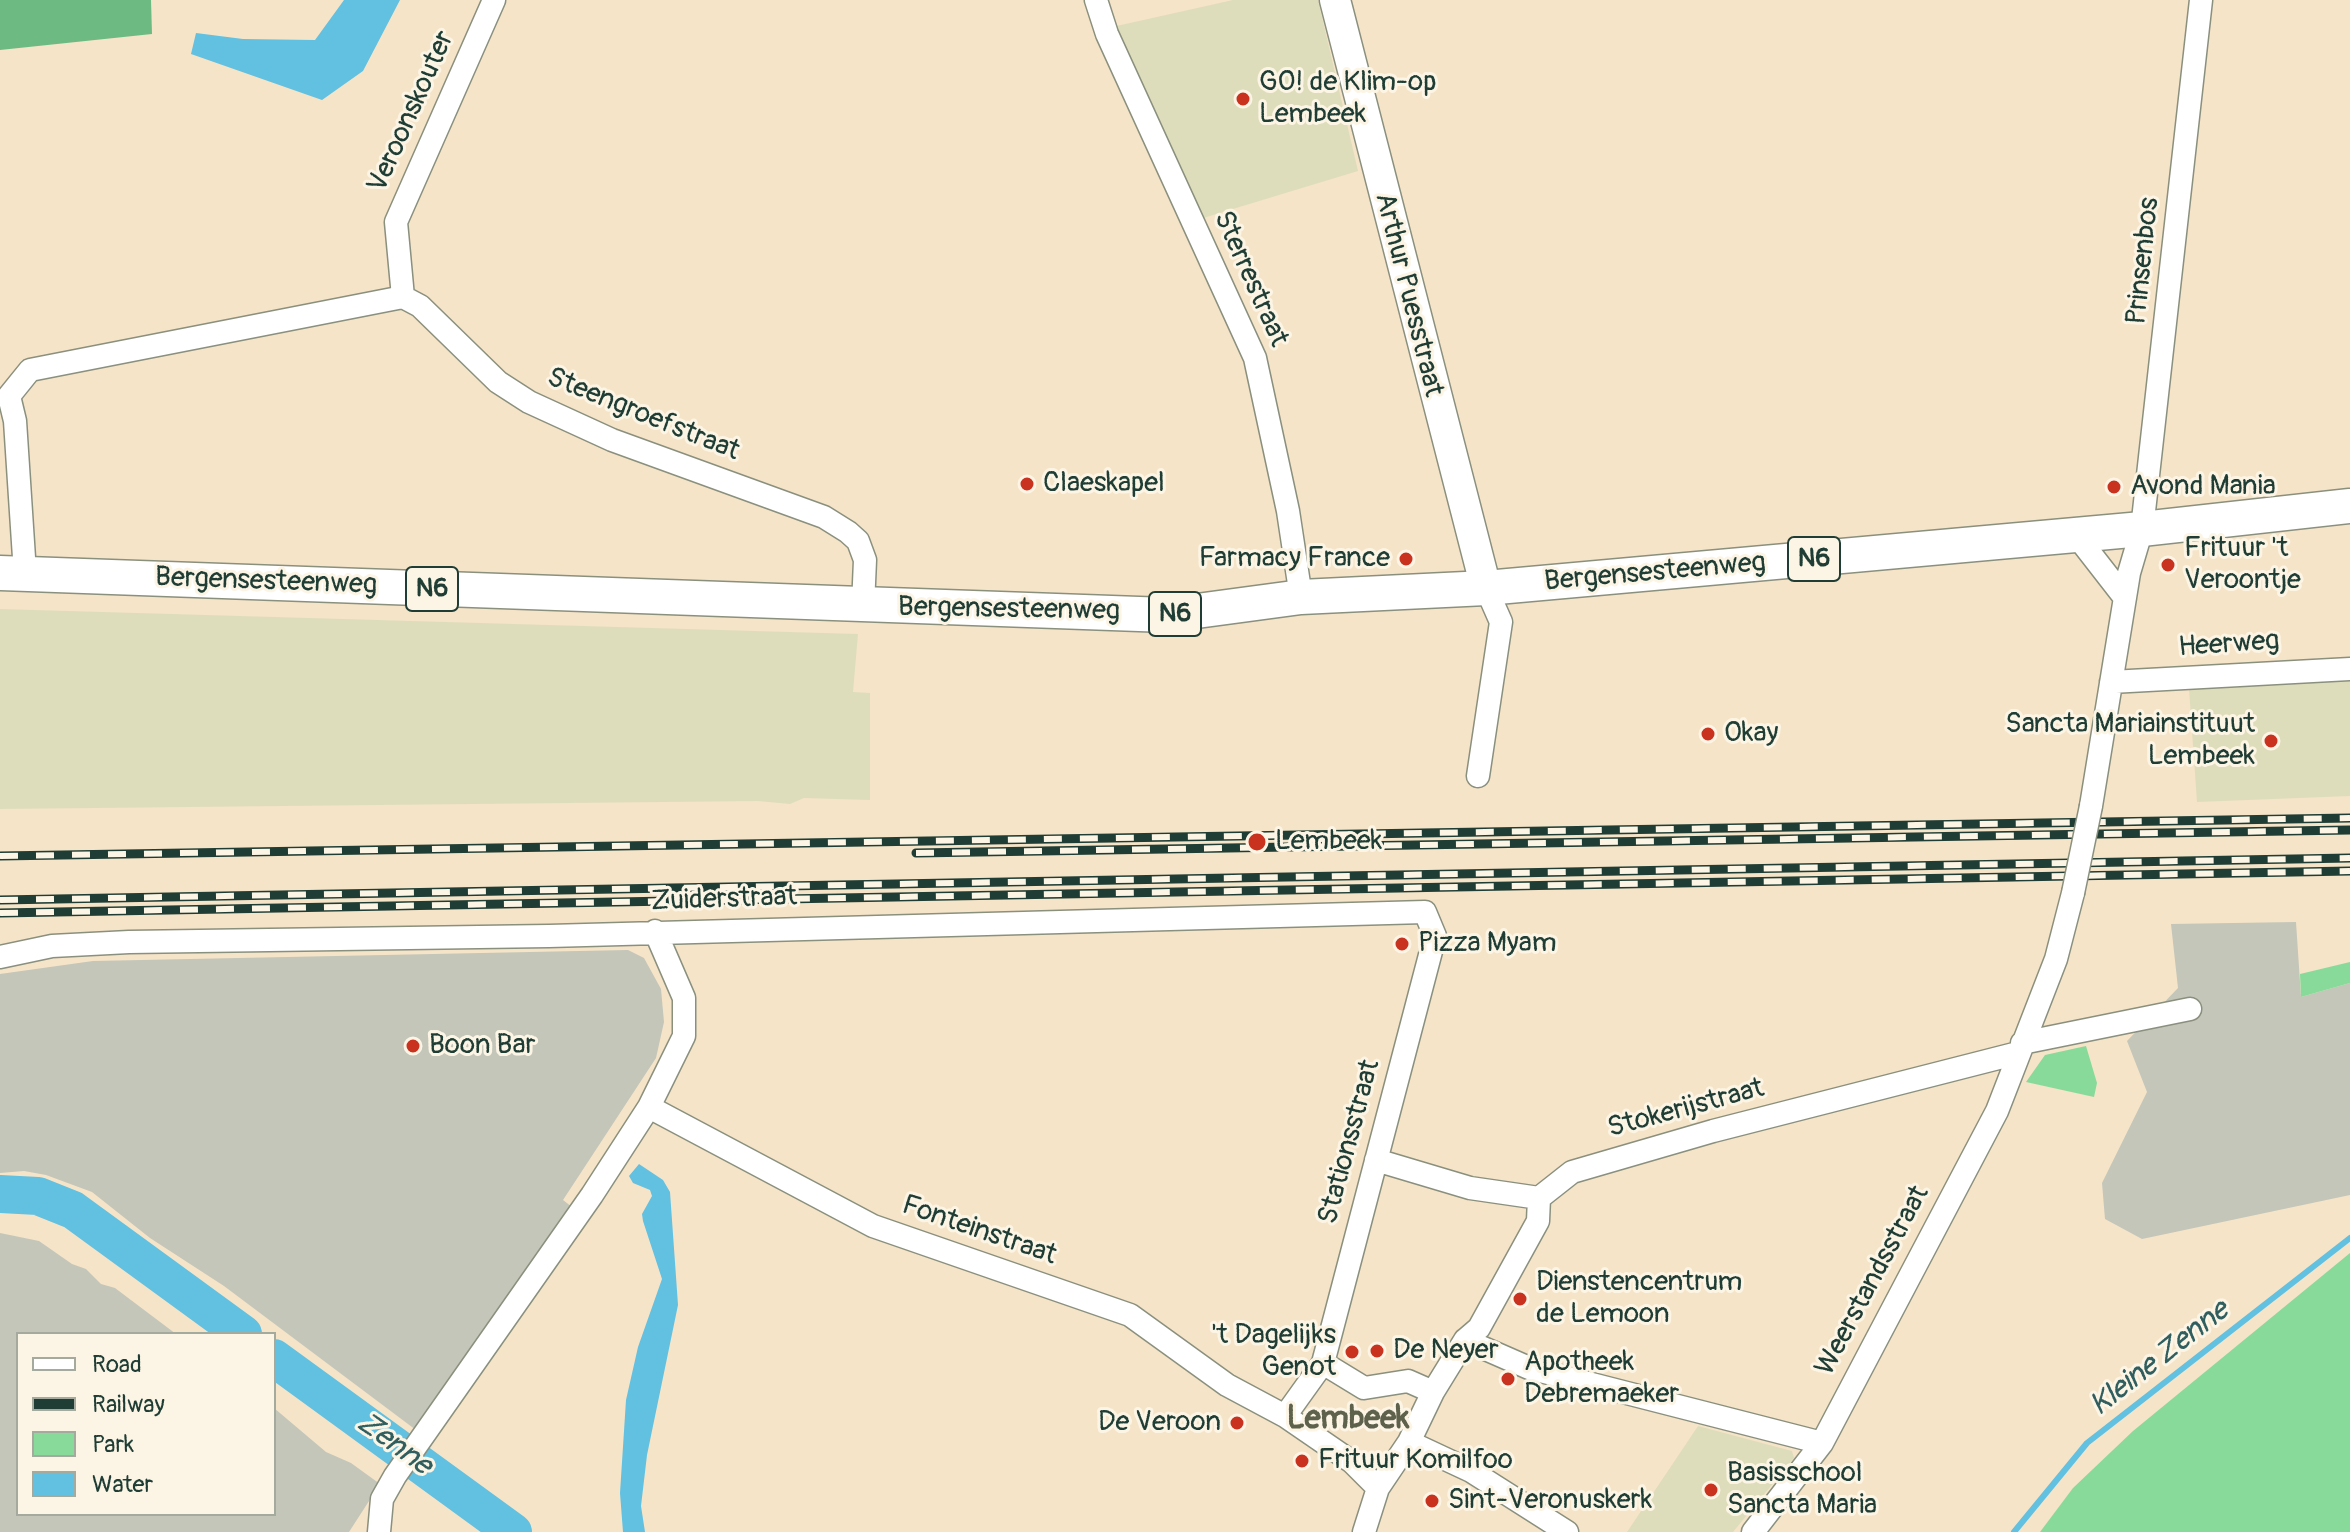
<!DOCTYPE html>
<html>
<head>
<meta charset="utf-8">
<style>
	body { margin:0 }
	#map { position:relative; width:2350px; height:1532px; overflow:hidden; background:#f5e4c8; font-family:Pangolin,sans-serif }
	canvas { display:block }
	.legend { position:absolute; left:16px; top:1332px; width:260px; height:184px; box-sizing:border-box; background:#fcf5e5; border:2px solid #a4ab9e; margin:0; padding:10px 14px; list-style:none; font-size:24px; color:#1f3d34 }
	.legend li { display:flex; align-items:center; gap:16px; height:40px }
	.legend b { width:40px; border:2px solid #a4ab9e }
</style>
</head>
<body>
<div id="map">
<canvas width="2350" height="1532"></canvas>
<ul class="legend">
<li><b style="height:10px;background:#fff"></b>Road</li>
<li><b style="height:10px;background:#1f3d34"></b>Railway</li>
<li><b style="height:22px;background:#88da9b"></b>Park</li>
<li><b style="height:22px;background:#62c0e1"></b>Water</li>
</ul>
</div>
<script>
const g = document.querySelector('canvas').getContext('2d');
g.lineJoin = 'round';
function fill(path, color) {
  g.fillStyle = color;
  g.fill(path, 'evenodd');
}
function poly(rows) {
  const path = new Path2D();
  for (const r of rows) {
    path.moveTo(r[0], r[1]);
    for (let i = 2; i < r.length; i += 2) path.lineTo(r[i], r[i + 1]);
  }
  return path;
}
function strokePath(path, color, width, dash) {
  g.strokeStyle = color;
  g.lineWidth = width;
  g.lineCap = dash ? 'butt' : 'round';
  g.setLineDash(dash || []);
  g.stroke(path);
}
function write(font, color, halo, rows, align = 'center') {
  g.font = font + ' Pangolin,sans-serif';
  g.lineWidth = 6;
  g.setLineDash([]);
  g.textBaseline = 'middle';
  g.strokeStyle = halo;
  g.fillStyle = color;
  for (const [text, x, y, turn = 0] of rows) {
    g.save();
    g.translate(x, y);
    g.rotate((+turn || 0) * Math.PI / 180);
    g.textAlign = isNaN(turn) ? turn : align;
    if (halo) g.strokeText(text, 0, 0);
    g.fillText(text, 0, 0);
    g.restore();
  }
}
fill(poly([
	[1233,0,1318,0,1358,171,1200,219,1112,27],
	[0,609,858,634,853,692,870,693,870,800,804,798,790,804,758,801,0,809],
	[2350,681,2350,796,2197,802,2189,689],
	[1698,1426,1792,1451,1794,1458,1733,1532,1627,1532]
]), '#deddbb');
fill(poly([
	[2296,922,2301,997,2350,983,2350,1195,2142,1239,2105,1219,2102,1183,2147,1092,2127,1041,2178,988,2171,924],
	[628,950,644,958,661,989,664,1022,656,1058,563,1200,572,1207,416,1430,224,1286,150,1238,92,1192,46,1175,24,1171,0,1173,0,974,93,961],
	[0,1233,39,1241,72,1264,86,1269,101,1284,115,1288,176,1334,18,1334,18,1514,274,1514,274,1408,326,1452,351,1463,380,1484,349,1532,0,1532]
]), '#c3c6b9');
fill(poly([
	[2350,962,2350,983,2301,997,2300,974],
	[2086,1046,2097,1083,2094,1097,2026,1082,2045,1055],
	[2350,1253,2350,1532,2040,1532,2073,1488,2133,1431]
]), '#88da9b');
fill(poly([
	[0,0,151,0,152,34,0,50]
]), '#6eba83');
fill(poly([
	[344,0,400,0,363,71,322,100,191,54,196,33,243,39,315,40],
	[639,1164,663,1180,670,1192,678,1305,647,1455,641,1506,645,1532,623,1532,620,1493,626,1400,638,1347,662,1279,643,1221,642,1214,652,1196,650,1190,633,1183,629,1176]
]), '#62c0e1');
strokePath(poly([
	[2014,1532,2087,1443,2350,1238]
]), '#62c0e1', 6);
strokePath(poly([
	[0,1194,38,1196,73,1210,243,1334],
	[274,1358,513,1532]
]), '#62c0e1', 38);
const street = poly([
	[1096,0,1107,34,1255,358,1288,511,1301,597],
	[403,297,396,222,494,0],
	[9,396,30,370,403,297,420,306,498,382,529,402,612,440,824,517,848,532,858,541,865,560,863,606],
	[9,396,15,421,25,573],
	[2076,535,2125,598],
	[2111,682,2350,669],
	[1478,776,1501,622,1486,588],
	[2091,806,2129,573,2142,529,2201,0],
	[0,957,52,946,129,942,549,936,1425,912,1435,936,1323,1363,1285,1416],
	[2022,1043,2190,1009],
	[649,1107,873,1226,1130,1315,1227,1385,1285,1416,1352,1462,1378,1488],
	[1376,1160,1470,1188,1539,1198,1572,1172,1713,1131,2018,1053],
	[1465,1340,1529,1368,1822,1443],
	[1323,1363,1364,1388,1408,1381,1433,1392],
	[1409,1442,1471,1471,1567,1532],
	[379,1532,382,1499,395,1476,592,1195,649,1107,684,1036,684,998,655,931],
	[1364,1532,1378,1488,1409,1442,1433,1392,1465,1340,1479,1328,1538,1221,1539,1198],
	[1753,1532,1822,1443,1997,1111,2056,959,2073,893]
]);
const secondary = poly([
	[1335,0,1486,588]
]);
const primary = poly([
	[0,573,1167,615,1301,597,1486,588,2142,529,2350,506]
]);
strokePath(street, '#8a907e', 25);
strokePath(secondary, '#8a907e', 33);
strokePath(primary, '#8a907e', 37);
strokePath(street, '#fff', 22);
strokePath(secondary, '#fff', 30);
strokePath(primary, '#fff', 34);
const rail = poly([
	[916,853,2350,830],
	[0,856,2350,818],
	[0,900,2350,858],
	[0,913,2350,871]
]);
strokePath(rail, '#1f3d34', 9);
strokePath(rail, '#fcf5e5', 6, [18]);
const streetBridge = poly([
	[2073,893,2091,806]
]);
strokePath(streetBridge, '#8a907e', 25, []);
strokePath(streetBridge, '#fff', 22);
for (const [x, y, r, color] of [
	[1243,99,8,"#c8321e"],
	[1027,484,8,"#c8321e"],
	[2114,487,8,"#c8321e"],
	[1406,559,8,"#c8321e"],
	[2168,565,8,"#c8321e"],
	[1708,734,8,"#c8321e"],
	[2271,741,8,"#c8321e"],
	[1257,842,10,"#c8321e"],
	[1402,944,8,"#c8321e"],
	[413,1046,8,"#c8321e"],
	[1520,1299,8,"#c8321e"],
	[1377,1351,8,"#c8321e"],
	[1352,1352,8,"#c8321e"],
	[1508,1379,8,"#c8321e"],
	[1237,1423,8,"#c8321e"],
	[1302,1461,8,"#c8321e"],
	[1711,1490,8,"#c8321e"],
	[1432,1501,8,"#c8321e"]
]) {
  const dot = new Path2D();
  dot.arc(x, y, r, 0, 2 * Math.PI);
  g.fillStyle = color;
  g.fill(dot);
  strokePath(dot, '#fcf5e5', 3);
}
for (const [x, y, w] of [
	[1814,559,52],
	[432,589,52],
	[1175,614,52]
]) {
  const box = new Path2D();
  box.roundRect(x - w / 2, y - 22, w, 44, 6);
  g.fillStyle = '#fcf5e5';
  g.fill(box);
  strokePath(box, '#1f3d34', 2);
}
write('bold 26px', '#1f3d34', null, [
	["N6",1814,559],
	["N6",432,589],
	["N6",1175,614]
]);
write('28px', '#1f3d34', '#fcf5e5', [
	["GO! de Klim-op",1259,83],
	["Lembeek",1259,115],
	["Claeskapel",1043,484],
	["Avond Mania",2130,487],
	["Frituur 't",2184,549],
	["Veroontje",2184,581],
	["Farmacy France",1390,559,"right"],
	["Sancta Mariainstituut",2255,725,"right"],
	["Lembeek",2255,757,"right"],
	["Okay",1724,734],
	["Lembeek",1275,842],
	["Pizza Myam",1418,944],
	["Boon Bar",429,1046],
	["Dienstencentrum",1536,1283],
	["de Lemoon",1536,1315],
	["'t Dagelijks",1336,1336,"right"],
	["Genot",1336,1368,"right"],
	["De Neyer",1393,1351],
	["Apotheek",1524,1363],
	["Debremaeker",1524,1395],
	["De Veroon",1221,1423,"right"],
	["Frituur Komilfoo",1318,1461],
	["Basisschool",1727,1474],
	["Sancta Maria",1727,1506],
	["Sint-Veronuskerk",1448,1501]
], 'left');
write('28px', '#1f3d34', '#fcf5e5', [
	["Veroonskouter",412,112,-66],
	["Prinsenbos",2144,261,-84],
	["Sterrestraat",1250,279,66],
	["Arthur Puesstraat",1408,295,76],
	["Steengroefstraat",643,415,22],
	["Bergensesteenweg",1655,573,-5],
	["Bergensesteenweg",266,582,2],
	["Bergensesteenweg",1009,610,1],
	["Heerweg",2229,645,-4],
	["Zuiderstraat",724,900,-2],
	["Stokerijstraat",1686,1109,-15],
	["Stationsstraat",1350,1142,-75],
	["Fonteinstraat",979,1231,19],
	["Weerstandsstraat",1873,1281,-62]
]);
write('italic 30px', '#305e5f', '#fcf5e5', [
	["Kleine Zenne",2160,1359,-38],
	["Zenne",394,1445,36]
]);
write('bold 32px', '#5e624c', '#fcf5e5', [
	["Lembeek",1348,1420]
]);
</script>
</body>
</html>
